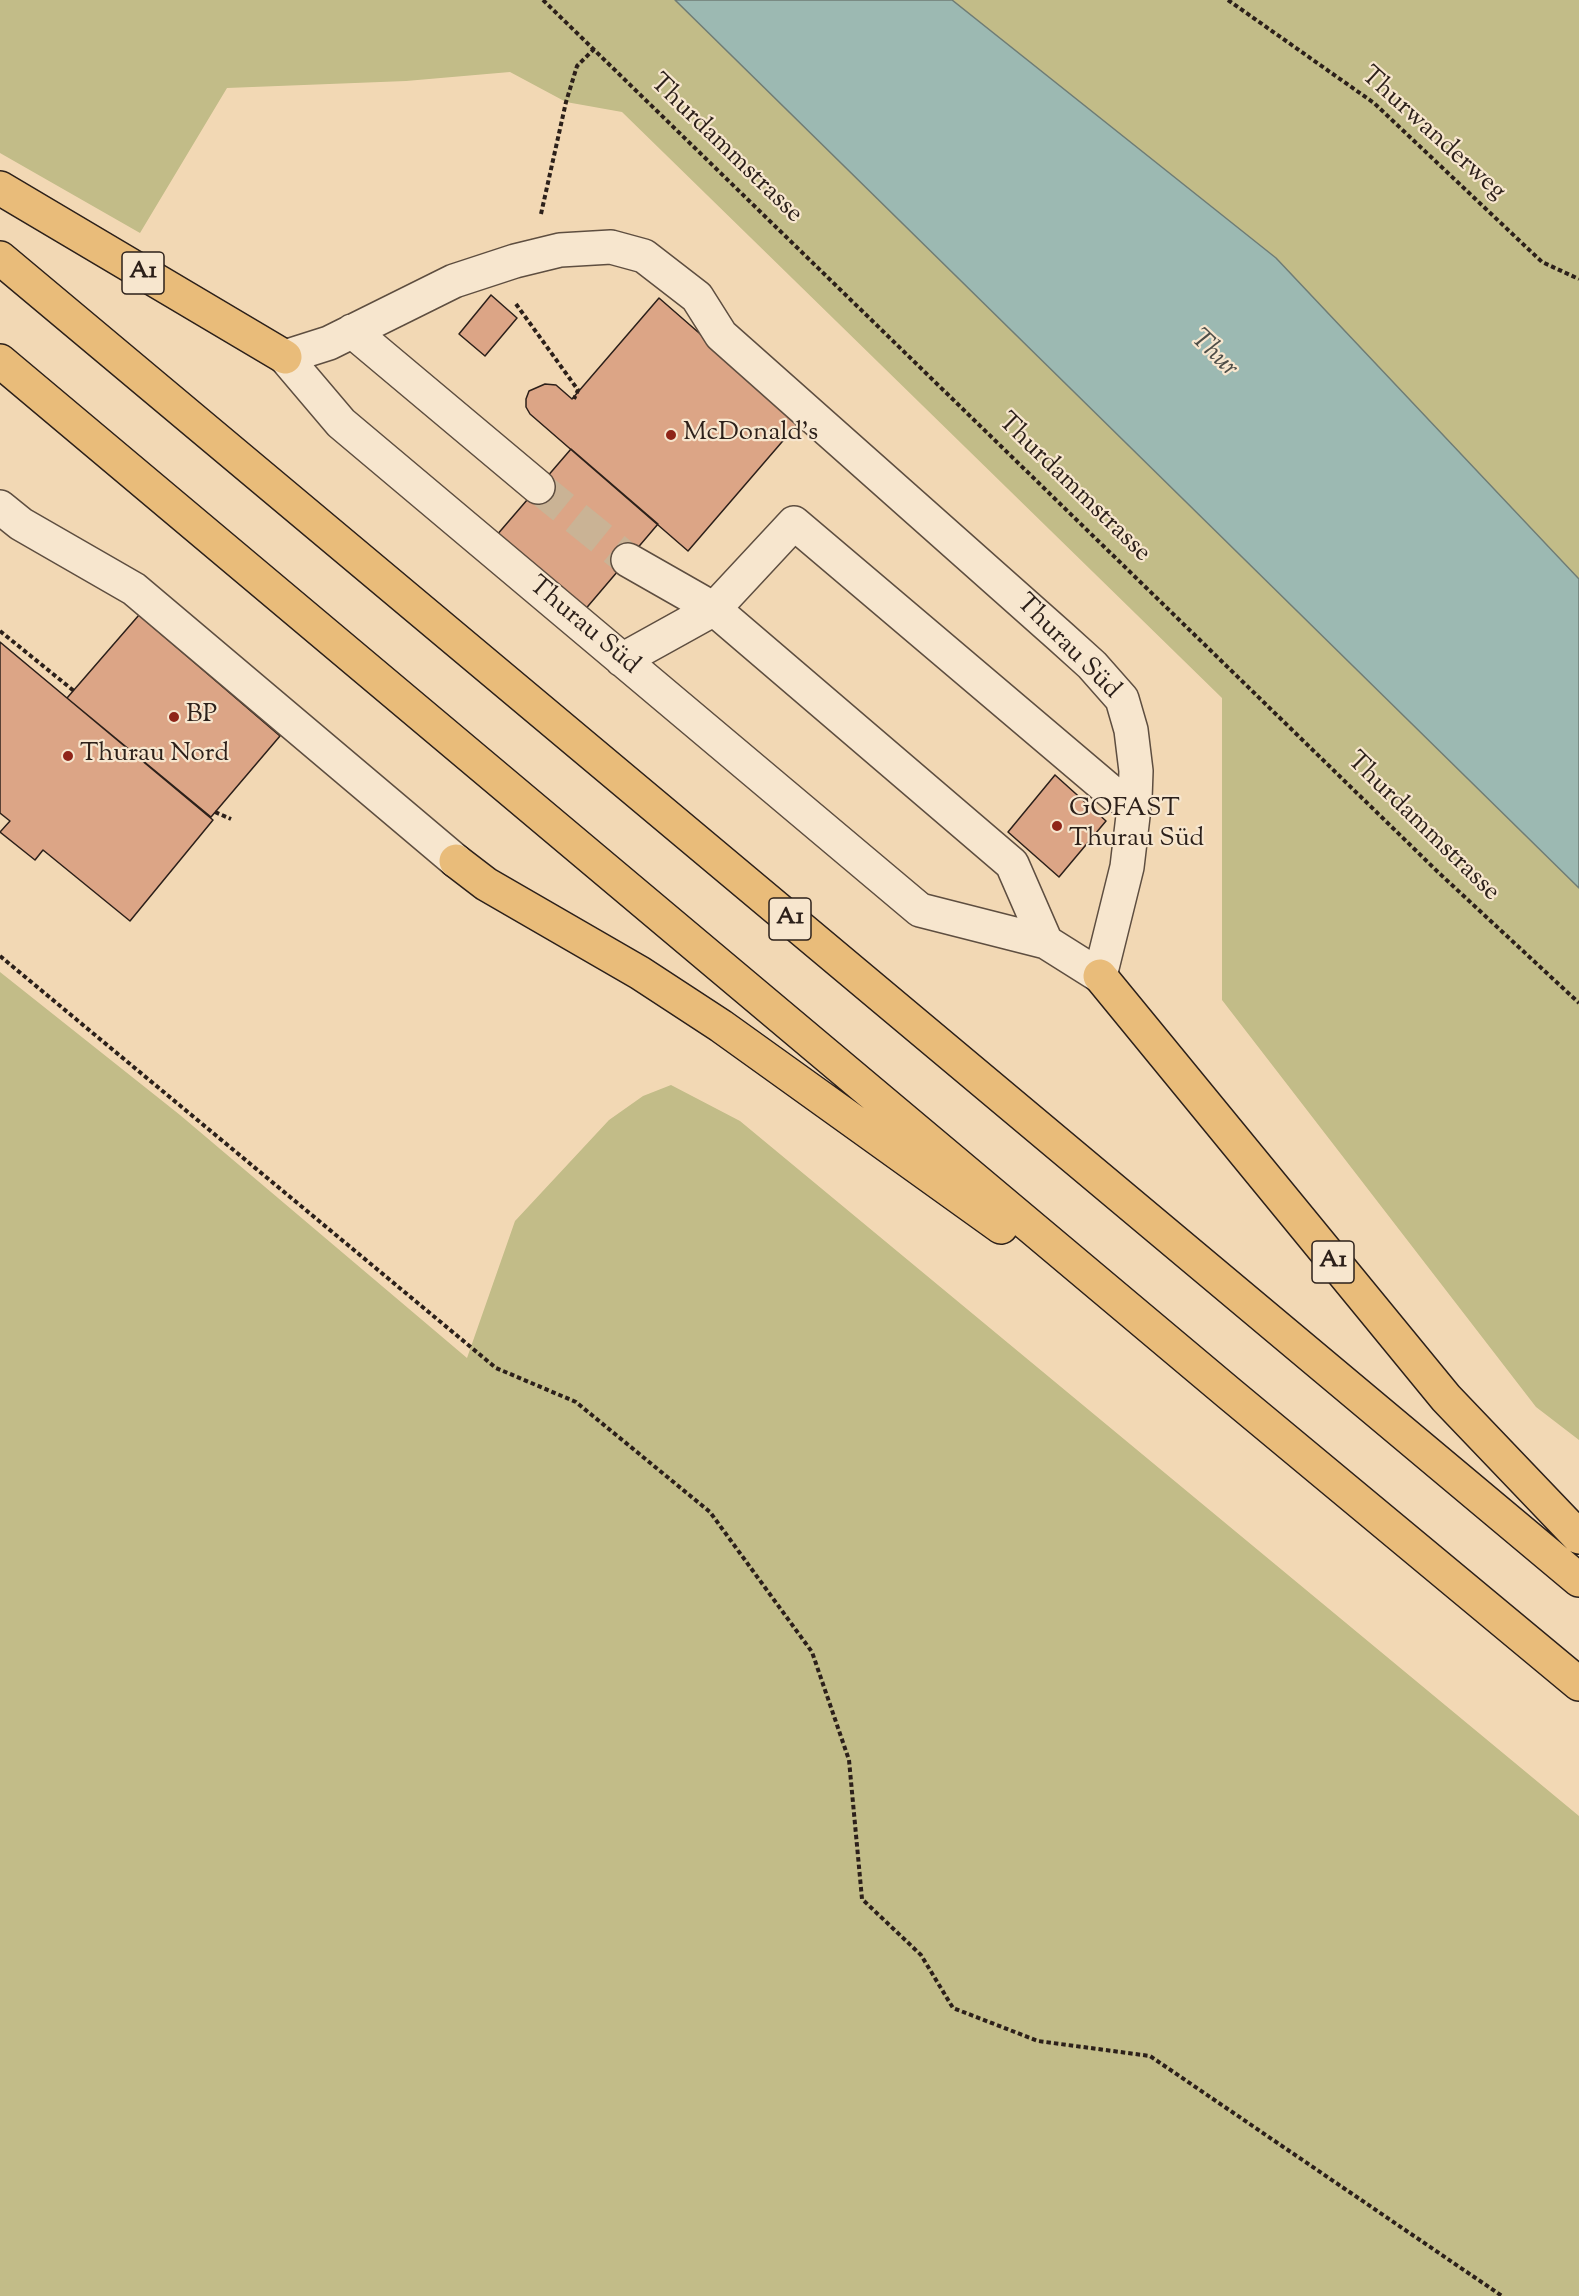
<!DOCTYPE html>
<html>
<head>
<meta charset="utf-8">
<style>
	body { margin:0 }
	canvas { display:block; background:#f2d8b4 }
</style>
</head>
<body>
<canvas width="1579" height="2296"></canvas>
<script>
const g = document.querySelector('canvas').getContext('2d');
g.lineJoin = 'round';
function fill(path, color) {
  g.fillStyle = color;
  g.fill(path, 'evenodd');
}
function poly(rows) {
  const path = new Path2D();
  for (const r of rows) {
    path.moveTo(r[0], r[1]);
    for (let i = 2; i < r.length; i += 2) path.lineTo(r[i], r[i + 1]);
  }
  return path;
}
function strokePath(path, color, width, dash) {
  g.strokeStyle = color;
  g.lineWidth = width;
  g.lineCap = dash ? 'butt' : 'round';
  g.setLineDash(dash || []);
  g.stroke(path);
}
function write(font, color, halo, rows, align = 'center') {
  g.font = font + ' "Sorts Mill Goudy",serif';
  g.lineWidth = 4.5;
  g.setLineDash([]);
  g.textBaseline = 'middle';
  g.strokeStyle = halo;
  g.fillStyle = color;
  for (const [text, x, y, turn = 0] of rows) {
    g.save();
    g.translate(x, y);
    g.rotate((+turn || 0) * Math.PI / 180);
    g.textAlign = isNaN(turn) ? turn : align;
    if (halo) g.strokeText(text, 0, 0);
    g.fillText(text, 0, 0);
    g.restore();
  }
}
fill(poly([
	[0,0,675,0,1579,888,1579,1440,1536,1407,1222,1000,1222,698,622,112,566,102,510,72,406,81,227,88,140,233,0,153],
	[952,0,1579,0,1579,579,1276,258],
	[0,972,180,1115,467,1358,515,1221,609,1120,643,1096,671,1085,740,1121,1579,1816,1579,2296,0,2296]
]), '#c2bc88');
const water = poly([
	[675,0,952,0,1276,258,1579,579,1579,888,675,0]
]);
fill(water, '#9cb9b2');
strokePath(water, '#6f7c75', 1.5);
const building = poly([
	[491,295,517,318,485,356,459,334,491,295],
	[659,298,800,421,688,551,530,414,526,407,526,399,529,391,545,384,556,385,572,399,659,298],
	[571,449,658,524,583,612,496,536,571,449],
	[139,615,280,736,211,817,67,698,139,615],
	[0,642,213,820,130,921,43,850,35,860,0,832,10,821,0,813,0,642],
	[1055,775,1106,821,1059,877,1008,832,1055,775]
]);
fill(building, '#dca586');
strokePath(building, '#2c201a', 1.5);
strokePath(poly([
	[538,487,628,560]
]), '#cab395', 33, [33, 16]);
const minor = poly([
	[611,247,644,256,697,297,721,335,1061,637,1092,665,1122,699,1131,730,1136,771,1135,799,1127,867,1100,976,1046,942,920,910,341,423,285,357,329,343,454,281,515,261,560,250,611,247],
	[352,331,538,487],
	[0,507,21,524,134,589,456,861],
	[628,560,714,609,794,523,1116,796,1135,799],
	[622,660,714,609,1012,864,1046,942]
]);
const highway = poly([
	[0,188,285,357],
	[0,258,1579,1580],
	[0,361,1230,1394,1579,1684],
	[456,861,486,884,640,973,721,1026,1001,1227],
	[1100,976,1446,1398,1579,1537]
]);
strokePath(minor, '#5e4e40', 36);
strokePath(highway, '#2c201a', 36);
strokePath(poly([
	[543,0,1439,873,1579,1003],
	[1228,0,1374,103,1542,262,1579,279],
	[541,214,566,102,577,66,594,49],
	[516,304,578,390,574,399],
	[0,631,74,691],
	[215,812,231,819],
	[0,956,496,1368,576,1402,710,1512,812,1652,849,1760,862,1899,921,1955,953,2008,1038,2041,1150,2056,1502,2296]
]), '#2c201a', 4, [4.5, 3]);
strokePath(minor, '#f7e6ce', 33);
strokePath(highway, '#e9bc7a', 33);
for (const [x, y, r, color] of [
	[671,435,6,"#8f2418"],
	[174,717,6,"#8f2418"],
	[68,756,6,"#8f2418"],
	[1057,826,6,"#8f2418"]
]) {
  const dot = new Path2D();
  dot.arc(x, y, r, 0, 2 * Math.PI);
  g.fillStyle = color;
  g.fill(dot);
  strokePath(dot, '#f7e6ce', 2);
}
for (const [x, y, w] of [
	[143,273,42],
	[790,919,42],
	[1333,1262,42]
]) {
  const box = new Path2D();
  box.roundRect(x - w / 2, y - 21, w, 42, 4.5);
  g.fillStyle = '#f7e6ce';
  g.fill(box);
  strokePath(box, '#2c201a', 1.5);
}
write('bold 24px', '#2c201a', null, [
	["A1",143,273],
	["A1",790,919],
	["A1",1333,1262]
]);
write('26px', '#2c201a', '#f7e6ce', [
	["Thurwanderweg",1432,135,42],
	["Thurdammstrasse",725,150,44],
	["Thurdammstrasse",1073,489,44],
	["Thurau Süd",583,627,40],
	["Thurau Süd",1067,648,45],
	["Thurdammstrasse",1422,828,44]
]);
write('26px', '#2c201a', '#f7e6ce', [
	["McDonald's",683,435],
	["BP",186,717],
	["Thurau Nord",80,756],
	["GOFAST",1069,811],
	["Thurau Süd",1069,841]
], 'left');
write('italic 27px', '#4e4e48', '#f7e6ce', [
	["Thur",1213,355,44]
]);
</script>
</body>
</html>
